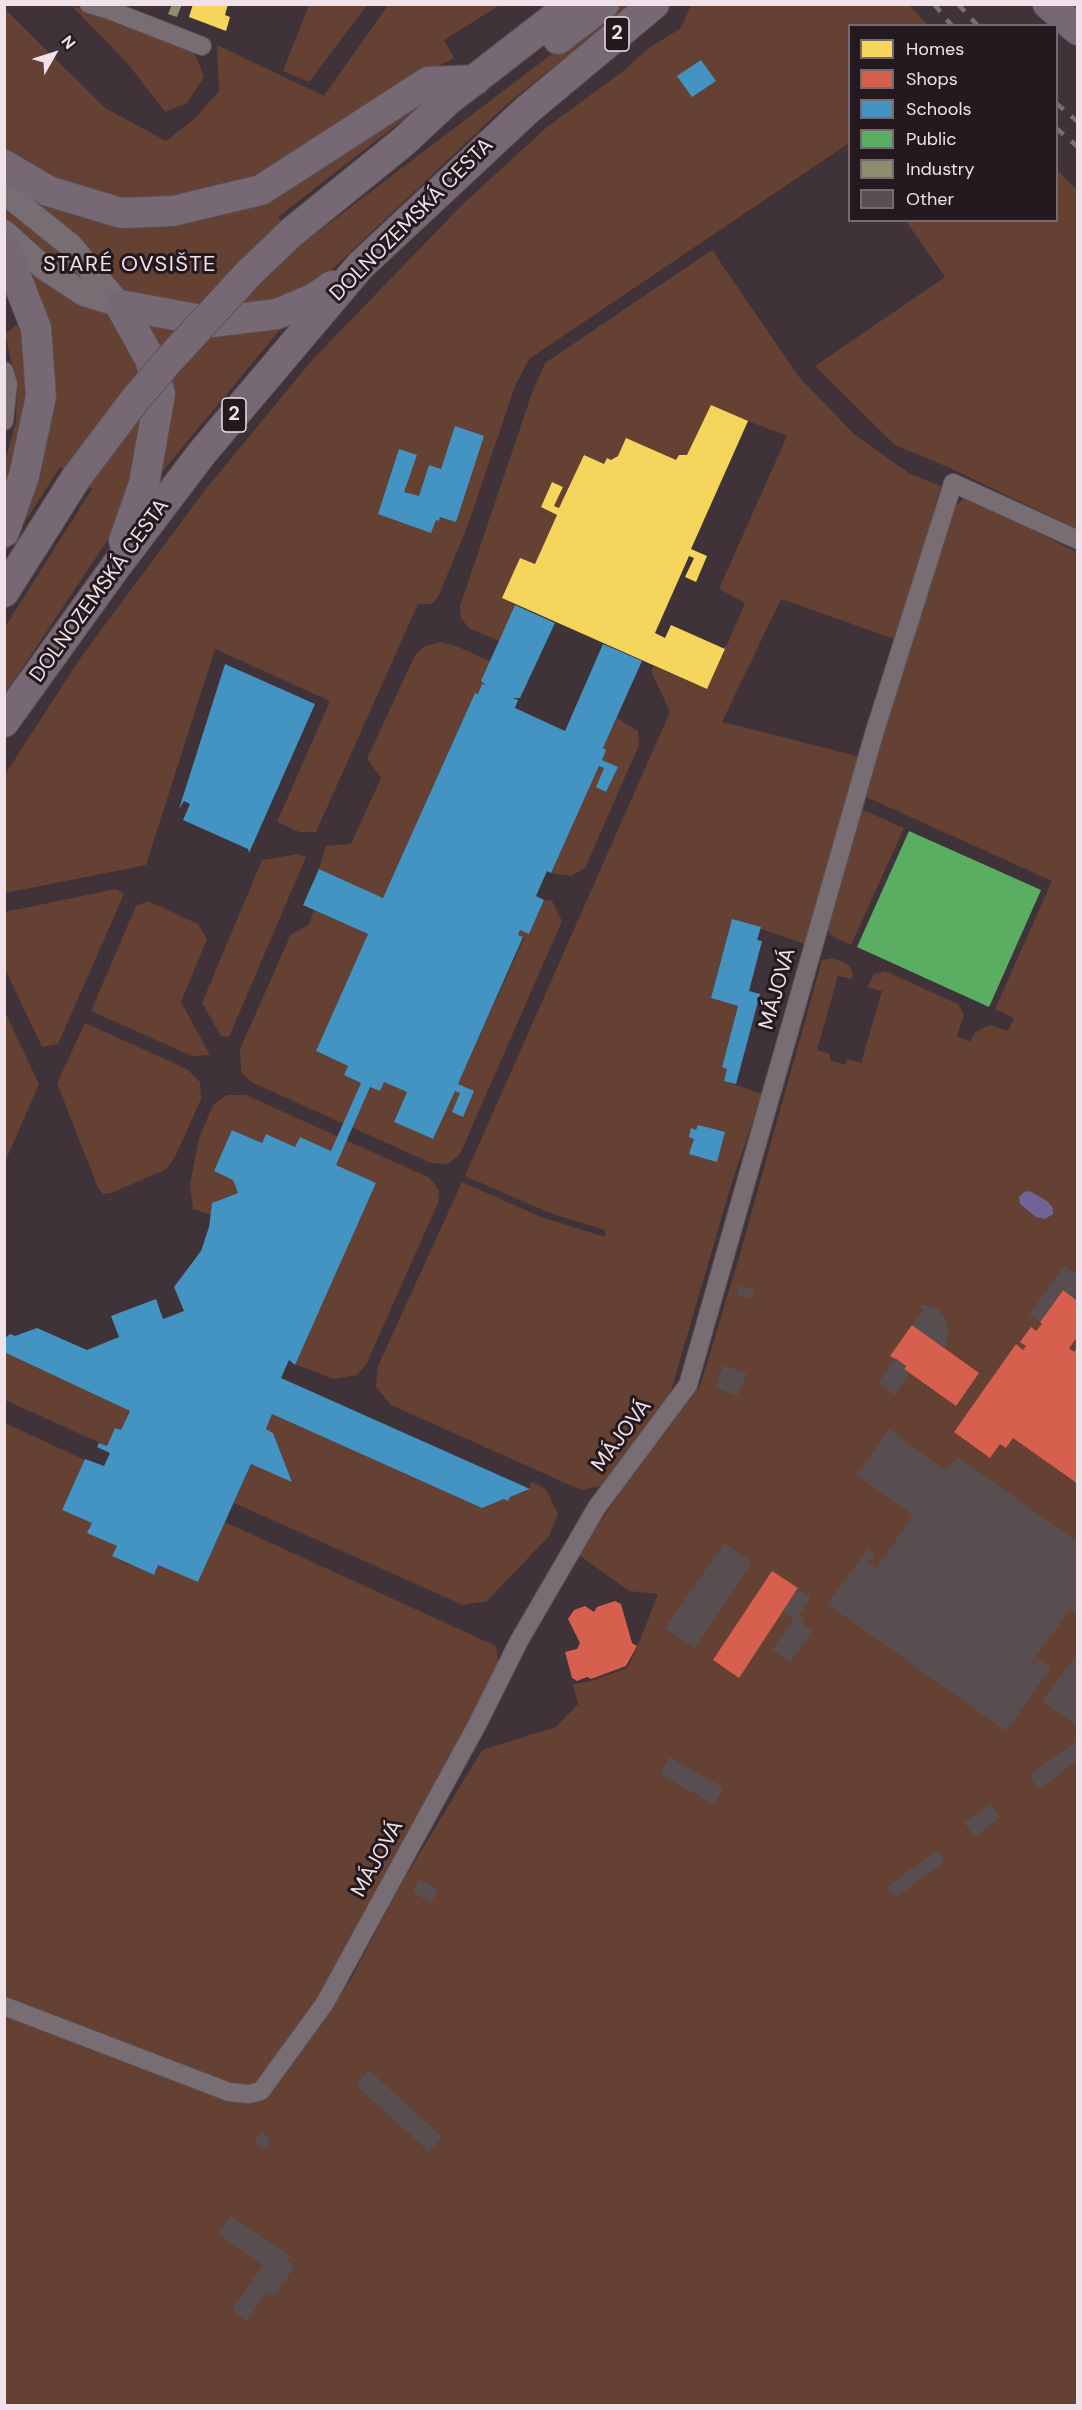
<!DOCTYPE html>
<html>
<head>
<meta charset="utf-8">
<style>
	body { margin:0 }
	#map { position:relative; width:1082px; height:2410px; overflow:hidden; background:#3f3238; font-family:"DM Sans",sans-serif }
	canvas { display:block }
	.frame { position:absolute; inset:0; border:6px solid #f1e1e8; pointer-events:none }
	.legend { position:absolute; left:848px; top:24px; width:210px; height:198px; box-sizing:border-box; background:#24191e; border:2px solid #76696f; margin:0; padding:8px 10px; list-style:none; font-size:18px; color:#f1e1e8 }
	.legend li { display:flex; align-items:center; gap:12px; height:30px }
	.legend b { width:30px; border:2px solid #76696f }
	.north { position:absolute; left:24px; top:24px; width:60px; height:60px; -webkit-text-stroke:4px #24191e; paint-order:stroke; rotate:51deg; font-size:16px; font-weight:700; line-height:24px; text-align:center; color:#f1e1e8 }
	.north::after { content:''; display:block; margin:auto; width:21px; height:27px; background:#f1e1e8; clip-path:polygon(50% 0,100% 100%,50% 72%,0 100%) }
</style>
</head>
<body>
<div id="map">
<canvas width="1082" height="2410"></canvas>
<div class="frame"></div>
<ul class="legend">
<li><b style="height:16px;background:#f6d55c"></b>Homes</li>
<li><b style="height:16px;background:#d6604d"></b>Shops</li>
<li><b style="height:16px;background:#4393c3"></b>Schools</li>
<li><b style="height:16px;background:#5aae61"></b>Public</li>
<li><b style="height:16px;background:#8c8c6e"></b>Industry</li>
<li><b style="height:16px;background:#584d4f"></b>Other</li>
</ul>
<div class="north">N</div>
</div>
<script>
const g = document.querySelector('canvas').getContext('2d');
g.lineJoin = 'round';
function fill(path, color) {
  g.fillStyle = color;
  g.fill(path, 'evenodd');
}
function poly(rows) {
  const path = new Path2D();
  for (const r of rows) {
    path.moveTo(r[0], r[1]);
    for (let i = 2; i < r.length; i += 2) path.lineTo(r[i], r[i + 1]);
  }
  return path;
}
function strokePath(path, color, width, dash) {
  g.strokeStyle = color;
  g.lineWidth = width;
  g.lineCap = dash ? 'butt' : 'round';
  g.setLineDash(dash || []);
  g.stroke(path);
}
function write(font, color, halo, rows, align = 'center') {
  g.font = font + ' "DM Sans",sans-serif';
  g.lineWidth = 6;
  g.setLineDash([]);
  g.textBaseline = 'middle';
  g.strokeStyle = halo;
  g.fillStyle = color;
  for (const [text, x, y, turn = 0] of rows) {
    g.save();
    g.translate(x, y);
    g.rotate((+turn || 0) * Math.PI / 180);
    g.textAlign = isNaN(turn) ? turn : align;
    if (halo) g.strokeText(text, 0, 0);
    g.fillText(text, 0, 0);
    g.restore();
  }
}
fill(poly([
	[309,5,367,5,309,82,283,71],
	[388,5,500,5,444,40,454,58,411,81,259,181,140,203,89,198,5,157,4,8,105,108,166,141,194,119,219,91,217,45,324,96],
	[616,5,631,5,507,104,326,275,295,292,237,313,130,296,94,256,24,198,99,219,206,214,449,84,278,217,302,244],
	[909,5,928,25,850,26,849,143,529,359,515,386,468,525,438,597,432,604,418,604,316,832,299,832,277,822,330,701,215,649,146,865,5,893,4,776,81,657,205,490,313,359,463,204,547,127,622,72,650,47,680,29,692,4],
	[72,6,129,24,195,54,204,77,187,103,165,112,128,64],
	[1057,170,1077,190,1077,529,950,468,895,445,815,366,945,277,906,221,1056,220],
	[4,205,64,253,99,288,53,265,11,228,5,219],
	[712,250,799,377,855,435,910,474,941,486,897,640,781,599,722,722,861,757,805,944,732,919,711,998,738,1006,722,1067,727,1069,725,1081,762,1094,732,1182,668,1401,601,1486,581,1490,391,1405,376,1387,378,1366,462,1182,541,1217,605,1237,605,1230,547,1212,465,1176,670,712,652,673,653,666,707,689,725,650,722,648,727,645,745,603,719,589,787,436,748,421,687,455,679,455,676,460,617,456,611,460,607,458,604,464,584,455,559,508,554,506,563,487,553,482,541,507,557,515,535,564,520,558,505,599,515,605,499,641,469,628,461,618,460,606,532,393,545,363],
	[18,258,111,311,140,359,152,409,125,514,5,694,5,627,92,489,60,467,5,553,40,448],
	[5,260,27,319,34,393,28,440,5,512,5,462,16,421,17,386,5,334,23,320,5,295],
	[289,319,156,479,144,322],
	[966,496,1078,553,1077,2405,5,2406,5,1423,85,1460,62,1510,92,1523,88,1533,117,1546,113,1556,121,1561,154,1575,158,1565,198,1582,225,1522,496,1646,499,1672,370,1917,265,2103,352,1977,400,1886,482,1750,556,1727,578,1704,573,1684,591,1681,627,1668,638,1645,658,1594,629,1591,579,1555,630,1476,700,1386,738,1261,822,960,832,958,839,960,849,965,853,973,852,979,838,976,817,1050,830,1054,830,1060,845,1065,847,1059,861,1063,882,991,867,987,874,974,885,971,958,1004,964,1015,957,1036,970,1042,975,1032,990,1025,1008,1031,1014,1018,995,1009,1052,881,864,796,942,540,956,506],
	[440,642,456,646,490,661,486,685,482,684,478,694,475,693,383,898,319,869,326,846,351,844,381,778,367,759,414,657,423,647],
	[617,718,638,731,639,745,585,868,571,876,551,873,599,766,604,768,596,787,606,792,618,767,602,760,603,748],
	[861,809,904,828,851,945,832,936,827,929],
	[299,854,306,857,229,1037,221,1036,202,1003,262,860],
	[116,889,124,894,58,1044,42,1047,5,969,5,912],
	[544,900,552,901,562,921,460,1154,448,1164,431,1163,251,1082,241,1072,240,1049,291,934,309,925,314,910,368,934,316,1051,348,1066,344,1075,370,1087,384,1082,407,1092,394,1122,433,1139,524,938,518,935,520,930,529,934],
	[148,901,198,924,207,939,181,1002,210,1055,192,1056,91,1011,136,906],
	[5,1012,39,1084,5,1162],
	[85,1023,187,1069,200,1082,201,1099,176,1155,167,1169,111,1193,103,1194,98,1188,57,1083],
	[227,1095,246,1095,430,1178,439,1191,438,1203,366,1365,357,1375,333,1379,295,1364,376,1183,327,1161,331,1151,300,1137,295,1147,266,1134,262,1143,233,1130,214,1171,233,1180,238,1193,212,1203,211,1215,193,1209,190,1184,199,1138,213,1105],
	[5,1352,130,1411,121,1430,115,1428,107,1446,5,1400],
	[272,1414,482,1508,504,1499,508,1501,510,1497,529,1490,531,1482,546,1489,558,1514,549,1536,487,1601,463,1605,234,1503,251,1464,292,1481,273,1433,266,1429]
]), '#654133');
fill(poly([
	[1030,1191,1047,1201,1053,1208,1053,1214,1045,1219,1036,1217,1020,1204,1019,1197,1024,1192]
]), '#706497');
fill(poly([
	[193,4,228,4,225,15,230,17,226,31,189,17],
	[711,405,748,421,691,549,707,556,696,582,685,577,694,558,689,556,655,633,665,638,671,625,725,649,707,689,502,598,520,558,535,564,557,515,541,507,552,482,563,487,554,506,559,508,584,455,604,464,607,458,611,460,618,456,626,438,676,460,679,455,687,455]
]), '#f6d55c');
fill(poly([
	[1063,1290,1078,1301,1078,1336,1069,1348,1074,1352,1078,1347,1078,1484,1013,1438,1006,1448,1000,1444,990,1458,954,1432,1016,1344,1023,1350,1026,1346,1020,1342,1031,1327,1036,1331,1042,1324,1040,1322],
	[912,1325,979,1373,956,1406,904,1369,906,1366,890,1356],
	[772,1571,798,1588,739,1678,713,1660],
	[615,1601,621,1604,632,1643,637,1646,626,1666,591,1679,587,1677,577,1681,572,1678,565,1652,577,1649,580,1643,568,1619,574,1610,585,1606,594,1612,597,1607]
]), '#d6604d');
fill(poly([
	[701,60,716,81,692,97,677,76],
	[455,426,484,436,456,522,440,517,439,521,436,520,431,533,378,514,399,449,417,455,404,492,419,496,429,465,441,469],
	[515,605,555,623,520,698,513,698,518,700,515,708,565,731,603,644,642,661,603,748,606,750,602,760,618,767,606,792,596,787,604,768,599,766,551,873,547,871,536,896,544,900,529,934,520,930,518,935,523,937,458,1084,474,1091,463,1117,452,1112,460,1093,455,1091,433,1139,394,1122,407,1092,384,1082,380,1091,370,1087,336,1165,376,1183,295,1365,289,1360,281,1378,530,1489,510,1497,508,1501,504,1499,482,1508,272,1414,266,1429,273,1433,292,1482,251,1464,198,1582,158,1565,154,1575,112,1556,117,1546,87,1533,92,1523,62,1510,85,1459,104,1466,110,1453,97,1447,99,1443,107,1446,115,1428,121,1430,130,1411,4,1352,4,1339,10,1334,15,1336,37,1328,87,1350,119,1337,111,1316,156,1299,163,1319,184,1311,174,1287,201,1251,209,1227,212,1203,238,1193,233,1180,214,1171,232,1130,262,1143,266,1134,295,1147,300,1137,331,1151,361,1083,344,1075,348,1066,316,1051,368,934,303,905,319,869,383,898,475,693,478,694,482,684,486,685,481,681],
	[225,664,315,704,249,853,248,849,183,820,190,804,184,801,179,809],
	[732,919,761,927,757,940,762,941,749,991,760,994,736,1084,724,1081,727,1069,722,1067,738,1006,711,998],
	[698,1125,725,1132,717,1162,689,1154,694,1139,689,1137,691,1128,696,1130]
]), '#4393c3');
fill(poly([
	[909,831,1041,890,989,1007,857,947]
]), '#5aae61');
fill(poly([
	[172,4,182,4,177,17,168,14]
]), '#8c8c6e');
fill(poly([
	[1064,1266,1078,1275,1078,1301,1063,1290,1040,1322,1029,1315],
	[739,1285,755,1291,753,1299,736,1294],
	[925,1305,939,1310,945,1318,949,1329,945,1348,912,1325,924,1310,919,1306],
	[895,1358,906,1366,904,1369,909,1373,895,1395,878,1383],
	[724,1365,747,1374,737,1396,715,1387],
	[889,1429,945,1470,958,1457,1078,1542,1078,1615,1070,1609,1031,1664,1034,1665,1038,1659,1051,1668,1006,1731,827,1604,868,1548,875,1554,868,1563,876,1569,913,1515,856,1475],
	[724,1543,752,1562,695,1648,665,1628],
	[798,1588,811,1597,799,1615,805,1619,802,1624,812,1631,790,1663,772,1650,794,1618,783,1612],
	[1078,1652,1078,1727,1042,1701],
	[1078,1740,1078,1759,1039,1791,1029,1775],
	[670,1757,724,1788,714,1805,660,1774],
	[990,1803,1000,1817,975,1837,964,1823],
	[937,1850,945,1862,895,1898,887,1887],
	[419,1879,438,1890,431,1903,412,1892],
	[369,2070,442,2137,429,2152,356,2085],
	[262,2132,271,2140,263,2150,254,2142],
	[231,2216,290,2256,287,2260,295,2266,274,2297,266,2292,247,2322,232,2310,263,2265,218,2235]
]), '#584d4f');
const minor = poly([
	[89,4,112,11,202,46],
	[4,371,8,384,4,421],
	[4,2006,229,2092,249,2094,261,2091,325,2003,478,1723,519,1641,597,1507,688,1385,874,734,953,483,1078,540]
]);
const tertiary = poly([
	[4,192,70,245,120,305],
	[4,232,44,268,84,294,120,305]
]);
const primary = poly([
	[1048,4,1078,30],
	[558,39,604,4],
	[4,165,48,191,121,213,173,211,261,190,428,82,475,80],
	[292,232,403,142,447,101,572,4],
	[4,246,36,328,41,396,24,476,4,532],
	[120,305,150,359,160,394,144,484,124,541],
	[120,305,212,322,277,314,315,298,332,286],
	[4,592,76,478],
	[4,722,114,569,202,453,360,266,527,110,654,4]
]);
strokePath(minor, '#5a4f55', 20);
strokePath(tertiary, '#5a4f55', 26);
strokePath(primary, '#5a4f55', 32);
strokePath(minor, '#776d72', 18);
strokePath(tertiary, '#776d72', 24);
strokePath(primary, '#776974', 30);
strokePath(poly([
	[934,4,952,26],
	[958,4,978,26],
	[1056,103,1078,122],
	[1056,128,1078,147]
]), '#786e74', 4.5, [10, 10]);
const primaryBridge = poly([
	[76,478,134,401,168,361,249,273,292,232]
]);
strokePath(primaryBridge, '#5a4f55', 32, []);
strokePath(primaryBridge, '#776974', 30);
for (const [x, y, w] of [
	[617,34,24],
	[234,415,24]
]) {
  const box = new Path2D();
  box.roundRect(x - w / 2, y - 17, w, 34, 4.5);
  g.fillStyle = '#24191e';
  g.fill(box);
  strokePath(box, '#f1e1e8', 1.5);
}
write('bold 20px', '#f1e1e8', null, [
	["2",617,34],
	["2",234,415]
]);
write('21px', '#f1e1e8', '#24191e', [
	["DOLNOZEMSKÁ CESTA",412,220,-45],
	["DOLNOZEMSKÁ CESTA",100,591,-54],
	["MÁJOVÁ",778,989,-74],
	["MÁJOVÁ",622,1436,-53],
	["MÁJOVÁ",378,1859,-61]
]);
g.letterSpacing = '1.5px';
write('22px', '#f1e1e8', '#24191e', [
	["STARÉ OVSIŠTE",130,265]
]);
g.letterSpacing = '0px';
</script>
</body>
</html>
